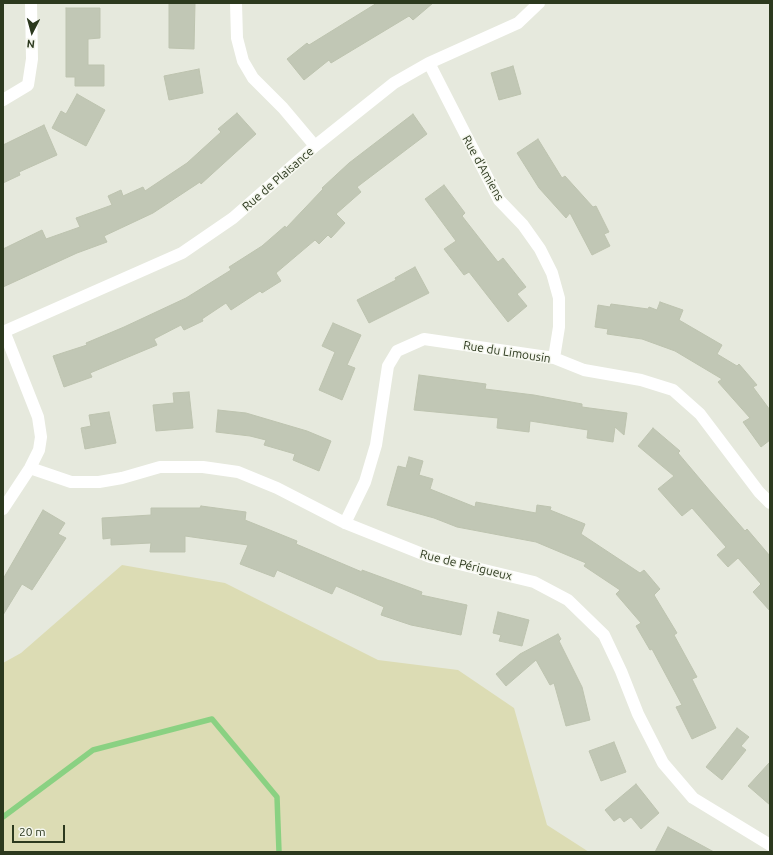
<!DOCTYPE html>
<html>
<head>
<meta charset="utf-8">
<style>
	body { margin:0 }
	#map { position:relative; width:773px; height:855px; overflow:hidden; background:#e6e9dd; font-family:Ubuntu,sans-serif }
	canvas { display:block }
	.frame { position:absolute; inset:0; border:4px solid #2c391e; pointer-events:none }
	.north { position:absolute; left:12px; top:12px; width:40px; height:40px; -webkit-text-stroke:3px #f4f6ed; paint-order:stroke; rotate:186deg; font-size:11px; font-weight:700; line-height:16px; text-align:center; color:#2c391e }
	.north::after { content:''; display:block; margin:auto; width:14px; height:18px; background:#2c391e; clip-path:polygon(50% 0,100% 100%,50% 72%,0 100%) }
	.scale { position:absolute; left:12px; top:825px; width:53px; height:18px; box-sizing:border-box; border:2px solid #2c391e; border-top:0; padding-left:5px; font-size:12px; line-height:14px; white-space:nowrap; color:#2c391e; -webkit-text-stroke:3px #f4f6ed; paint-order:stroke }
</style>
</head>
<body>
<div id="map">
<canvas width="773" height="855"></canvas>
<div class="frame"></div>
<div class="north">N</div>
<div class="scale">20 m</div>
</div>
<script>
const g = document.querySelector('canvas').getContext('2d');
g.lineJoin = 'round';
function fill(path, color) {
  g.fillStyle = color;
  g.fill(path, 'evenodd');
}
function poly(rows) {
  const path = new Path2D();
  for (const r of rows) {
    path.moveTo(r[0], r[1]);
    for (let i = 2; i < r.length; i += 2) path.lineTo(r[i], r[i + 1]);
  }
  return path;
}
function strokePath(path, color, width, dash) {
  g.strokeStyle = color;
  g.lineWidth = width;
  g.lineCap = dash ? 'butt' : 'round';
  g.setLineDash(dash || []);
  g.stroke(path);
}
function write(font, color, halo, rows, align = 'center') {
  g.font = font + ' Ubuntu,sans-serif';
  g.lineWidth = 3;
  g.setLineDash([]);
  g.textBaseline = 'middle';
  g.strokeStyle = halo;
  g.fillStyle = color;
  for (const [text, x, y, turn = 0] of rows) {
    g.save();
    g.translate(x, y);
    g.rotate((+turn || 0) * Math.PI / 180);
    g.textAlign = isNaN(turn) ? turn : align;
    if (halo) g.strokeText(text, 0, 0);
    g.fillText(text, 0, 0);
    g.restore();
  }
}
fill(poly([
	[122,565,225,583,378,660,458,670,514,708,547,825,589,852,3,852,3,663,21,653]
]), '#dcdcb4');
strokePath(poly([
	[3,817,93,750,212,719,277,797,279,852]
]), '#8ad182', 5.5);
const building = poly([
	[169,3,195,3,194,49,169,48,169,3],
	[377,3,433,3,413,20,409,16,331,63,329,60,304,80,287,59,307,43,309,45,377,3],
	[66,8,100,8,100,38,88,39,88,65,104,65,104,86,75,86,75,77,66,77,66,8],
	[513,66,521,94,499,100,491,73,513,66],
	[199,69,203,93,169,100,164,76,199,69],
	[77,94,105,110,86,146,52,128,61,111,66,114,77,94],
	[237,113,256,134,201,184,200,182,153,213,104,236,107,242,77,253,3,287,3,249,42,230,46,239,80,227,76,218,112,205,108,196,121,190,123,196,143,187,145,191,187,163,221,132,218,129,237,113],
	[413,114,427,134,357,187,361,192,336,214,345,223,331,238,328,235,319,244,315,240,276,273,281,281,262,293,260,291,231,310,226,303,202,319,203,321,184,330,181,325,154,339,157,345,90,373,92,377,64,387,53,356,87,345,86,343,124,327,186,298,231,270,229,267,262,246,285,226,286,228,323,189,322,188,349,163,413,114],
	[44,125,57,155,19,172,20,175,3,183,3,145,44,125],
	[538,139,562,178,565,176,593,207,596,206,609,232,604,234,610,246,592,255,570,213,566,218,539,188,517,153,538,139],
	[444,185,465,213,462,216,498,262,503,258,526,287,517,294,527,306,508,322,469,272,464,275,444,249,456,241,425,199,444,185],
	[415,267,429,293,369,323,357,300,396,280,395,278,415,267],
	[660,302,683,310,679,320,722,345,717,354,737,366,739,364,757,385,753,387,770,410,770,440,761,447,743,422,750,418,718,382,722,379,675,351,642,339,607,334,608,329,595,327,598,305,610,307,611,304,648,309,649,307,657,310,660,302],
	[333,323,361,335,347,365,355,368,342,400,319,390,335,352,322,346,333,323],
	[419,375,486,384,485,389,534,395,582,404,582,407,627,413,624,435,615,427,613,442,587,438,588,430,530,421,529,432,497,428,498,418,414,410,419,375],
	[189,392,193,428,156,431,153,405,174,403,173,393,189,392],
	[218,410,246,413,307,431,331,441,319,471,293,460,295,454,264,445,266,440,250,436,216,432,218,410],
	[109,412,116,443,85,449,81,428,91,426,89,415,109,412],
	[653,428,680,451,678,453,711,492,745,531,747,529,770,556,770,611,753,592,761,584,738,558,728,567,717,555,726,547,692,508,682,516,658,489,674,476,638,446,653,428],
	[409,457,423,461,419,475,433,479,430,489,475,507,476,502,536,513,537,505,551,507,550,510,585,524,581,534,640,573,644,570,660,589,654,595,677,633,674,635,697,677,692,679,716,728,692,739,676,707,682,705,652,649,650,650,636,626,641,623,616,594,620,590,584,566,586,563,536,542,457,527,434,518,387,505,398,466,406,468,409,457],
	[201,506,246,512,245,520,297,541,296,544,362,572,362,570,422,592,421,595,467,605,461,635,411,625,381,615,384,607,336,586,332,594,277,570,274,577,240,564,248,545,185,536,185,552,150,552,151,543,111,545,111,538,103,539,102,518,151,515,151,508,200,508,201,506],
	[43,510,65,523,58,534,66,538,32,590,22,584,3,615,3,579,43,510],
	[498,612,529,620,522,646,499,641,501,635,493,633,498,612],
	[558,634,561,639,559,641,582,687,590,720,566,726,554,683,550,685,536,660,506,686,496,674,520,654,558,634],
	[737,728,749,737,741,746,746,750,722,780,706,767,737,728],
	[614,742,626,772,601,781,589,751,614,742],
	[770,762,770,805,748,786,770,762],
	[636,784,659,813,641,829,631,817,624,822,620,817,614,821,605,810,636,784],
	[668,827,714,852,655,852,668,827]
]);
fill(building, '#c1c7b5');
strokePath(building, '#bdc3af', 1);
strokePath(poly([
	[236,3,237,38,243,61,253,78,283,108,315,146],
	[429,63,499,200,523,225,540,249,552,273,559,298,559,327,554,358],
	[3,100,28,85,32,59,31,3],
	[3,332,182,253,233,218,315,146,394,83,429,63,518,23,539,3],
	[30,468,71,482,99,482,122,478,160,467,203,467,238,472,277,488,345,523,430,557,534,582,568,600,604,635,621,671,638,714,663,763,693,798,770,845],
	[3,509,30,468,39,450,41,437,38,417,4,331],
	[345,523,365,482,376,445,388,366,397,351,424,339,554,358,584,370,641,380,673,390,700,414,759,492,770,503]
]), '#fff', 12);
write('12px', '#2c391e', '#f4f6ed', [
	["Rue d'Amiens",483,168,61],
	["Rue de Plaisance",278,179,-41],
	["Rue du Limousin",507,352,9],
	["Rue de Périgueux",466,565,14]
]);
</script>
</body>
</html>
